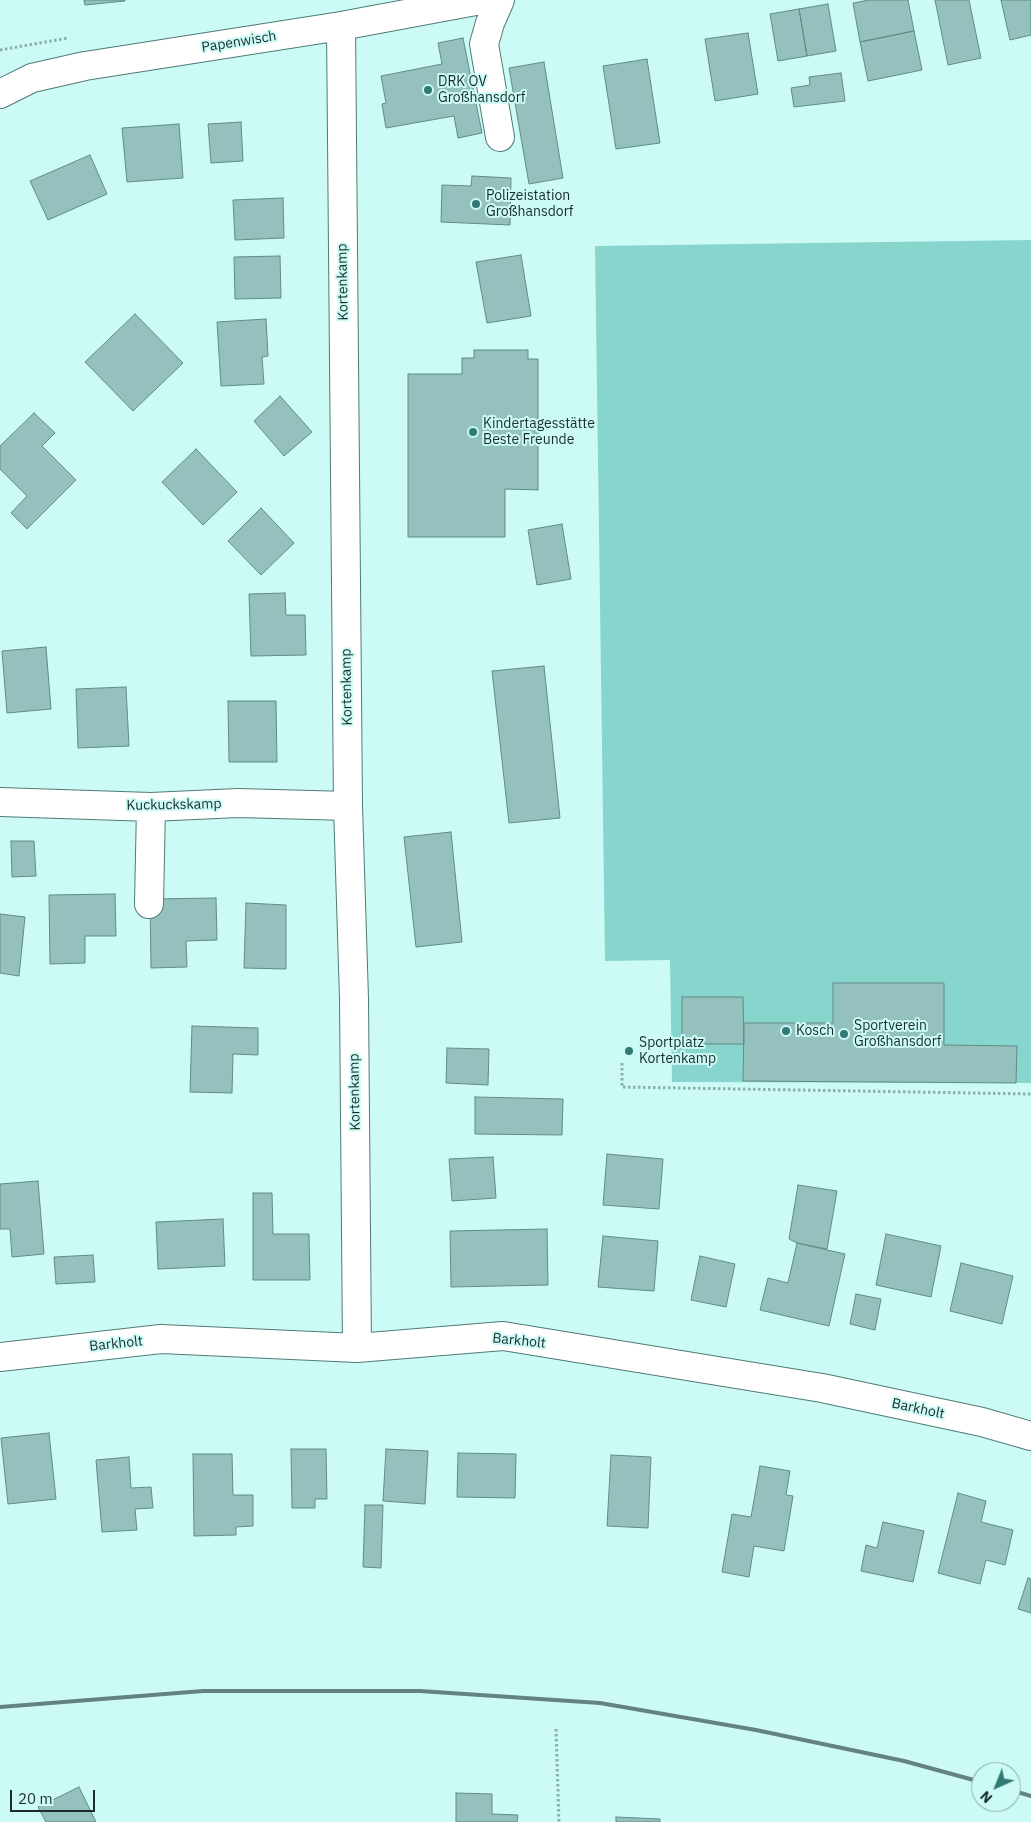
<!DOCTYPE html>
<html>
<head>
<meta charset="utf-8">
<style>
	body { margin:0 }
	#map { position:relative; width:1031px; height:1822px; overflow:hidden; background:#ccfbf6; font-family:"IBM Plex Sans",sans-serif }
	canvas { display:block }
	.north { position:absolute; left:971px; top:1762px; width:50px; height:50px; box-sizing:border-box; background:#ccfbf6; border:1px solid #85a8a5; border-radius:50%; rotate:224deg; font-size:14px; font-weight:700; line-height:20px; text-align:center; color:#1a2c2b }
	.north::after { content:''; display:block; margin:auto; width:18px; height:22px; background:#317974; clip-path:polygon(50% 0,100% 100%,50% 72%,0 100%) }
	.scale { position:absolute; left:10px; top:1790px; width:85px; height:22px; box-sizing:border-box; border:2px solid #1a2c2b; border-top:0; padding-left:6px; font-size:15px; line-height:18px; white-space:nowrap; color:#1a2c2b; -webkit-text-stroke:4px #ccfbf6; paint-order:stroke }
</style>
</head>
<body>
<div id="map">
<canvas width="1031" height="1822"></canvas>
<div class="north">N</div>
<div class="scale">20 m</div>
</div>
<script>
const g = document.querySelector('canvas').getContext('2d');
g.lineJoin = 'round';
function fill(path, color) {
  g.fillStyle = color;
  g.fill(path, 'evenodd');
}
function poly(rows) {
  const path = new Path2D();
  for (const r of rows) {
    path.moveTo(r[0], r[1]);
    for (let i = 2; i < r.length; i += 2) path.lineTo(r[i], r[i + 1]);
  }
  return path;
}
function strokePath(path, color, width, dash) {
  g.strokeStyle = color;
  g.lineWidth = width;
  g.lineCap = dash ? 'butt' : 'round';
  g.setLineDash(dash || []);
  g.stroke(path);
}
function write(font, color, halo, rows, align = 'center') {
  g.font = font + ' "IBM Plex Sans",sans-serif';
  g.lineWidth = 4;
  g.setLineDash([]);
  g.textBaseline = 'middle';
  g.strokeStyle = halo;
  g.fillStyle = color;
  for (const [text, x, y, turn = 0] of rows) {
    g.save();
    g.translate(x, y);
    g.rotate((+turn || 0) * Math.PI / 180);
    g.textAlign = isNaN(turn) ? turn : align;
    if (halo) g.strokeText(text, 0, 0);
    g.fillText(text, 0, 0);
    g.restore();
  }
}
fill(poly([
	[1031,240,1031,1083,672,1082,670,960,605,961,595,246]
]), '#88d5ce');
const building = poly([
	[84,0,125,0,125,1,85,5,84,0],
	[869,0,908,0,914,31,860,42,853,3,869,0],
	[935,0,969,0,981,58,948,65,935,0],
	[1001,0,1031,0,1031,35,1010,40,1001,0],
	[828,4,836,51,807,56,799,9,828,4],
	[799,9,807,56,778,61,770,14,799,9],
	[914,31,922,70,868,81,860,42,914,31],
	[748,33,758,94,715,101,705,39,748,33],
	[463,38,482,133,458,138,454,116,386,128,382,104,386,103,381,76,442,64,438,43,463,38],
	[647,59,660,143,616,149,603,66,647,59],
	[544,62,563,178,529,184,509,68,544,62],
	[841,73,845,101,794,107,791,88,810,85,809,77,841,73],
	[241,122,243,161,211,163,208,124,241,122],
	[179,124,183,178,127,182,122,128,179,124],
	[90,155,107,194,48,220,30,181,90,155],
	[472,176,511,178,510,225,441,222,442,185,471,186,472,176],
	[283,198,284,238,235,240,233,200,283,198],
	[521,255,531,316,487,323,476,262,521,255],
	[280,256,281,298,235,299,234,257,280,256],
	[135,314,183,363,133,411,85,362,135,314],
	[266,319,268,356,262,357,264,384,221,386,217,322,266,319],
	[474,350,528,350,528,359,538,359,538,490,505,489,505,537,408,537,408,374,462,374,462,358,474,358,474,350],
	[280,396,312,432,284,456,254,421,280,396],
	[34,413,55,433,42,446,76,480,27,529,11,513,27,496,0,469,0,446,34,413],
	[196,449,237,492,203,525,162,482,196,449],
	[261,508,294,543,261,575,228,541,261,508],
	[562,524,571,579,537,585,528,530,562,524],
	[285,593,286,615,305,615,306,655,251,656,249,594,285,593],
	[46,647,51,709,7,713,2,651,46,647],
	[544,666,560,818,509,823,492,671,544,666],
	[126,687,129,746,78,748,76,689,126,687],
	[228,701,276,701,277,762,229,762,228,701],
	[451,832,462,942,416,947,404,837,451,832],
	[11,841,34,841,36,876,12,877,11,841],
	[115,894,116,936,85,936,85,963,50,964,49,895,115,894],
	[216,898,217,940,186,941,187,967,151,968,150,899,216,898],
	[246,903,286,905,286,969,244,968,246,903],
	[0,914,25,917,19,976,0,973,0,914],
	[833,983,944,983,944,1045,1017,1046,1016,1083,743,1081,744,1023,833,1023,833,983],
	[682,997,743,997,744,1044,682,1044,682,997],
	[192,1026,258,1028,258,1055,233,1054,232,1093,190,1092,192,1026],
	[447,1048,489,1049,488,1085,446,1083,447,1048],
	[475,1097,563,1099,562,1135,475,1134,475,1097],
	[607,1154,663,1159,659,1209,603,1205,607,1154],
	[493,1157,496,1198,452,1201,449,1159,493,1157],
	[38,1181,44,1254,12,1257,10,1229,0,1229,0,1184,38,1181],
	[798,1185,837,1191,827,1249,797,1243,789,1239,798,1185],
	[253,1193,272,1193,273,1234,309,1234,310,1280,253,1280,253,1193],
	[223,1219,225,1266,158,1269,156,1222,223,1219],
	[547,1229,548,1285,451,1287,450,1231,547,1229],
	[886,1234,941,1246,931,1297,876,1285,886,1234],
	[603,1236,658,1241,654,1291,598,1287,603,1236],
	[797,1243,845,1254,829,1326,760,1310,768,1278,788,1283,797,1243],
	[93,1255,95,1282,56,1284,54,1257,93,1255],
	[700,1256,735,1264,726,1307,691,1300,700,1256],
	[961,1263,1013,1276,1002,1324,950,1311,961,1263],
	[856,1294,881,1299,875,1330,850,1324,856,1294],
	[49,1433,56,1499,8,1504,1,1438,49,1433],
	[291,1449,326,1449,327,1499,315,1499,315,1508,292,1508,291,1449],
	[386,1449,428,1451,425,1504,383,1501,386,1449],
	[458,1453,516,1454,515,1498,457,1497,458,1453],
	[193,1454,232,1454,233,1495,253,1495,253,1526,236,1527,236,1535,194,1536,193,1454],
	[611,1455,651,1457,648,1528,607,1526,611,1455],
	[129,1457,131,1488,151,1487,153,1508,135,1509,137,1530,102,1532,96,1460,129,1457],
	[760,1466,790,1471,786,1495,793,1496,784,1551,754,1546,749,1577,722,1572,732,1514,751,1517,760,1466],
	[958,1493,986,1501,981,1522,1013,1530,1005,1565,986,1560,980,1584,938,1573,958,1493],
	[365,1505,383,1505,381,1568,363,1567,365,1505],
	[883,1522,924,1531,913,1582,861,1571,866,1545,877,1548,883,1522],
	[1028,1578,1031,1579,1031,1613,1018,1609,1028,1578],
	[79,1787,96,1822,46,1822,38,1807,79,1787],
	[456,1793,492,1794,492,1814,518,1815,517,1822,456,1822,456,1793],
	[616,1817,660,1819,660,1822,616,1822,616,1817]
]);
fill(building, '#94c1bd');
strokePath(building, '#608c88', 1);
const minor = poly([
	[500,0,490,23,484,44,500,137],
	[341,26,348,806,354,999,357,1348],
	[0,94,32,78,85,66,341,26,481,0],
	[0,802,151,807,238,803,348,806],
	[149,904,151,807],
	[0,1357,161,1339,357,1348,503,1336,822,1388,982,1422,1031,1436]
]);
strokePath(minor, '#4f7b77', 30);
strokePath(poly([
	[0,50,68,38],
	[622,1063,622,1087,1031,1094],
	[556,1729,559,1822]
]), '#8bafac', 3, [2.5, 2.5]);
strokePath(minor, '#fff', 28);
strokePath(poly([
	[0,1707,203,1691,420,1691,600,1703,756,1730,904,1761,981,1782],
	[1011,1790,1031,1796]
]), '#648280', 4);
for (const [x, y, r, color] of [
	[428,90,5,"#317974"],
	[476,204,5,"#317974"],
	[473,432,5,"#317974"],
	[786,1031,5,"#317974"],
	[844,1034,5,"#317974"],
	[629,1051,5,"#317974"]
]) {
  const dot = new Path2D();
  dot.arc(x, y, r, 0, 2 * Math.PI);
  g.fillStyle = color;
  g.fill(dot);
  strokePath(dot, '#ccfbf6', 2);
}
write('14px', '#1a2c2b', '#ccfbf6', [
	["Papenwisch",239,42,-9],
	["Kortenkamp",343,282,-91],
	["Kortenkamp",347,687,-91],
	["Kuckuckskamp",174,805,-1],
	["Kortenkamp",355,1092,-91],
	["Barkholt",519,1341,6],
	["Barkholt",116,1344,-6],
	["Barkholt",918,1409,12]
]);
write('14px', '#1a2c2b', '#ccfbf6', [
	["DRK OV",438,82],
	["Großhansdorf",438,98],
	["Polizeistation",486,196],
	["Großhansdorf",486,212],
	["Kindertagesstätte",483,424],
	["Beste Freunde",483,440],
	["Sportverein",854,1026],
	["Großhansdorf",854,1042],
	["Kosch",796,1031],
	["Sportplatz",639,1043],
	["Kortenkamp",639,1059]
], 'left');
</script>
</body>
</html>
